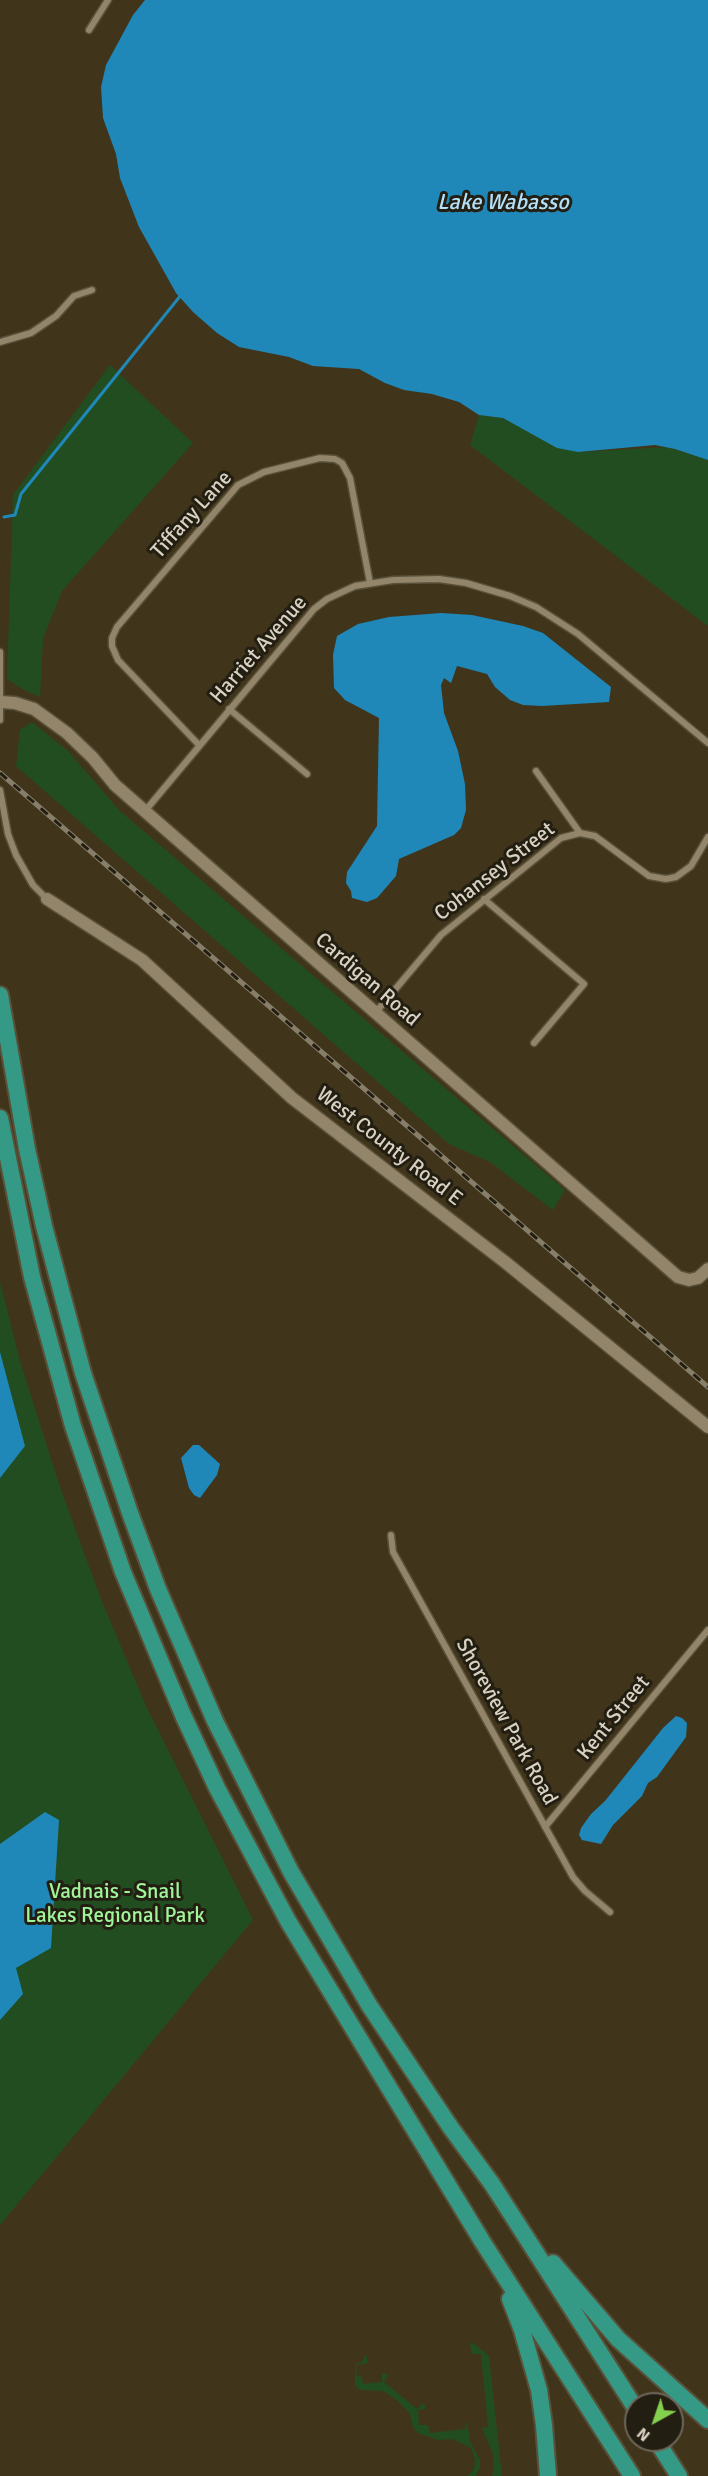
<!DOCTYPE html>
<html>
<head>
<meta charset="utf-8">
<style>
	body { margin:0 }
	#map { position:relative; width:708px; height:2476px; overflow:hidden; background:#40351b; font-family:Signika,sans-serif }
	canvas { display:block }
	.north { position:absolute; left:624px; top:2392px; width:60px; height:60px; box-sizing:border-box; background:#231e12; border:2px solid #6c6659; border-radius:50%; rotate:220deg; font-size:16px; font-weight:700; line-height:24px; text-align:center; color:#d9d2c3 }
	.north::after { content:''; display:block; margin:auto; width:21px; height:27px; background:#84d04e; clip-path:polygon(50% 0,100% 100%,50% 72%,0 100%) }
</style>
</head>
<body>
<div id="map">
<canvas width="708" height="2476"></canvas>
<div class="north">N</div>
</div>
<script>
const g = document.querySelector('canvas').getContext('2d');
g.lineJoin = 'round';
function fill(path, color) {
  g.fillStyle = color;
  g.fill(path, 'evenodd');
}
function poly(rows) {
  const path = new Path2D();
  for (const r of rows) {
    path.moveTo(r[0], r[1]);
    for (let i = 2; i < r.length; i += 2) path.lineTo(r[i], r[i + 1]);
  }
  return path;
}
function strokePath(path, color, width, dash) {
  g.strokeStyle = color;
  g.lineWidth = width;
  g.lineCap = dash ? 'butt' : 'round';
  g.setLineDash(dash || []);
  g.stroke(path);
}
function write(font, color, halo, rows, align = 'center') {
  g.font = font + ' Signika,sans-serif';
  g.lineWidth = 6;
  g.setLineDash([]);
  g.textBaseline = 'middle';
  g.strokeStyle = halo;
  g.fillStyle = color;
  for (const [text, x, y, turn = 0] of rows) {
    g.save();
    g.translate(x, y);
    g.rotate((+turn || 0) * Math.PI / 180);
    g.textAlign = isNaN(turn) ? turn : align;
    if (halo) g.strokeText(text, 0, 0);
    g.fillText(text, 0, 0);
    g.restore();
  }
}
fill(poly([
	[110,365,193,443,62,591,43,638,40,697,24,690,7,679,13,495],
	[479,415,503,418,578,452,668,447,708,460,708,626,470,445],
	[32,722,68,751,120,811,565,1190,553,1210,490,1162,449,1144,16,766,20,730],
	[0,1282,20,1361,60,1487,101,1599,146,1706,253,1920,0,2225],
	[472,2342,489,2356,502,2476,492,2476,494,2469,493,2454,482,2428,488,2427,481,2354,472,2354,470,2344],
	[366,2354,368,2363,356,2365,357,2376,362,2377,363,2384,382,2382,382,2374,386,2373,388,2376,384,2382,417,2409,422,2404,425,2404,425,2409,418,2410,419,2425,428,2425,430,2433,465,2429,467,2421,470,2441,480,2460,480,2467,476,2476,467,2476,474,2470,475,2459,471,2448,453,2439,438,2440,418,2433,413,2427,410,2414,397,2400,383,2391,361,2390,355,2386,355,2364,362,2362]
]), '#224d20');
fill(poly([
	[145,0,708,0,708,460,675,449,655,445,578,452,557,448,503,418,479,415,459,402,432,394,404,390,385,383,359,369,313,366,289,357,239,347,217,333,193,312,176,293,139,227,120,178,116,154,103,118,101,87,106,65,133,15],
	[441,613,472,615,523,626,543,633,611,687,609,702,542,706,523,705,510,700,495,687,487,674,457,666,451,683,444,678,441,685,444,713,458,751,465,784,466,810,461,828,454,835,399,859,396,876,377,898,367,902,352,898,351,891,346,883,347,872,377,826,379,718,345,700,334,688,333,655,337,636,358,624,389,617],
	[0,1352,25,1446,0,1478],
	[193,1445,199,1445,220,1464,217,1475,200,1498,194,1495,189,1488,181,1458],
	[676,1716,682,1718,687,1723,686,1737,657,1777,648,1783,642,1796,613,1825,601,1844,582,1840,579,1835,581,1828,591,1814,605,1801,663,1728],
	[45,1812,59,1820,51,1948,16,1968,23,1994,0,2020,0,1844]
]), '#1f88b8');
strokePath(poly([
	[4,517,15,515,21,494,181,295]
]), '#1f88b8', 3);
const street = poly([
	[89,30,108,0],
	[0,342,31,333,56,316,74,296,92,290],
	[0,652,0,720],
	[229,709,307,774],
	[199,745,118,660,112,646,112,638,117,627,238,485,264,472,320,458,335,459,342,463,350,478,370,583],
	[536,771,580,833],
	[0,790,8,834,16,855,33,885,47,899],
	[145,811,314,609,327,599,355,586,393,580,439,579,466,583,510,596,536,607,578,634,708,743],
	[484,899,584,984,534,1043],
	[376,1012,441,935,561,838,580,833,595,836,649,876,666,879,676,877,691,866,708,837],
	[391,1535,393,1552,573,1877,585,1891,610,1912],
	[545,1827,708,1630]
]);
const secondary = poly([
	[1,702,15,703,34,709,67,733,93,758,115,785,678,1277,689,1280,698,1278,708,1269],
	[47,899,142,960,292,1098,505,1262,708,1427]
]);
const highway = poly([
	[0,995,27,1149,44,1226,83,1373,130,1513,158,1589,215,1721,291,1872,369,2005,451,2128,492,2184,636,2409],
	[0,1118,32,1277,73,1426,123,1572,183,1715,217,1788,288,1921,482,2241,632,2476],
	[553,2263,618,2339,708,2420],
	[510,2299,522,2330,539,2390,544,2425,548,2476],
	[656,2440,679,2476]
]);
strokePath(street, '#595039', 9);
strokePath(secondary, '#595039', 15);
strokePath(highway, '#595039', 20);
strokePath(street, '#928569', 6);
strokePath(secondary, '#928569', 12);
strokePath(highway, '#349a85', 16);
const rail = poly([
	[0,773,708,1387]
]);
strokePath(rail, '#877e69', 5);
strokePath(rail, '#231e12', 3, [9]);
write('21px', '#d9d2c3', '#231e12', [
	["Tiffany Lane",192,515,-48],
	["Harriet Avenue",259,650,-49],
	["Cohansey Street",495,872,-38],
	["Cardigan Road",367,980,41],
	["West County Road E",389,1147,38],
	["Kent Street",614,1718,-51],
	["Shoreview Park Road",506,1722,61]
]);
write('21px', '#a0f49a', '#231e12', [
	["Vadnais - Snail",115,1892],
	["Lakes Regional Park",115,1916]
]);
write('italic 22px', '#b3dff9', '#231e12', [
	["Lake Wabasso",503,203]
]);
</script>
</body>
</html>
